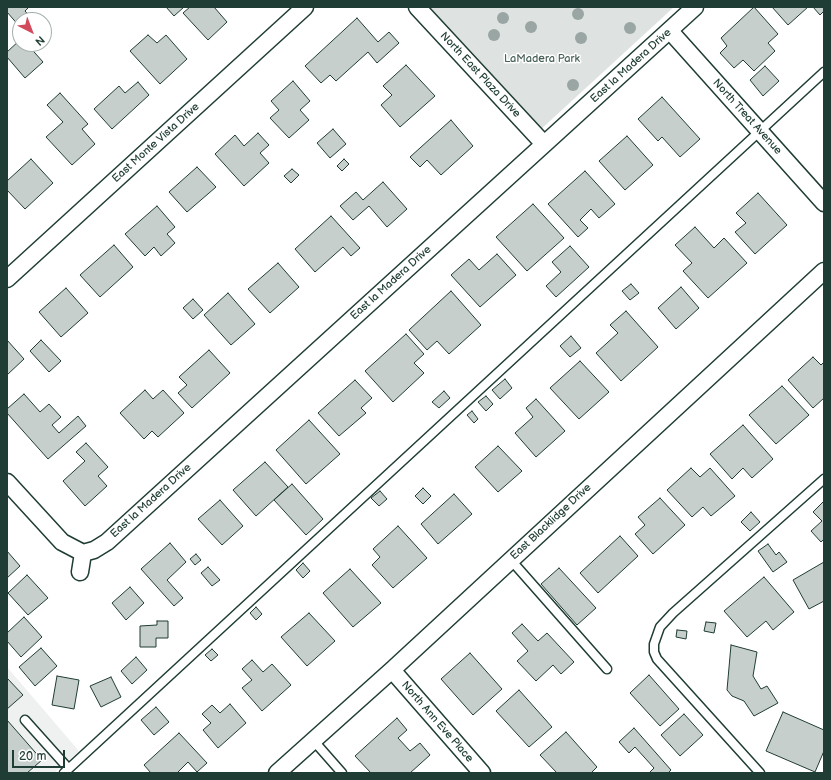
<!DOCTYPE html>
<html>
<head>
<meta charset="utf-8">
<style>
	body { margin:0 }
	#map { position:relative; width:831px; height:780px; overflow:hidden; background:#fff; font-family:"Balsamiq Sans",sans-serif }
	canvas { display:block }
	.frame { position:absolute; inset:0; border:8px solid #1f3d34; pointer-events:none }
	.north { position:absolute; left:12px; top:12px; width:40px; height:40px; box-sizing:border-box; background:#fff; border:1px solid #a5b1ae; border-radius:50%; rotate:138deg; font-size:11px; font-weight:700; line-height:16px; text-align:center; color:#1f3d34 }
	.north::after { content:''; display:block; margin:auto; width:14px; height:18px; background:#d1495b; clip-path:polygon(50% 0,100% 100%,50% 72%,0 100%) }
	.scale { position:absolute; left:12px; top:750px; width:53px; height:18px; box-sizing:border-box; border:2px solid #1f3d34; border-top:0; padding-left:5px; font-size:12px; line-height:14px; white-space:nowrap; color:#1f3d34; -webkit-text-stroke:3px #fff; paint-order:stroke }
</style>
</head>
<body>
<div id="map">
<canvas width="831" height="780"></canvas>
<div class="frame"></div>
<div class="north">N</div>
<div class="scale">20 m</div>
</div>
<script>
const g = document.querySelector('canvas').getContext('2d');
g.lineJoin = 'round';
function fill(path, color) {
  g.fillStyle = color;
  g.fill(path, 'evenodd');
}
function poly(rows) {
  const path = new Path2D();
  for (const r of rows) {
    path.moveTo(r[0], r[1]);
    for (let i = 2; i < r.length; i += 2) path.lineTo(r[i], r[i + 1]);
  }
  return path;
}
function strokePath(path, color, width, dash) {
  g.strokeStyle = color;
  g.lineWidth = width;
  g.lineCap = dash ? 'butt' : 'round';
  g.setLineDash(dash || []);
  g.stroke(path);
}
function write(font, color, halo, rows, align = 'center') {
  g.font = font + ' "Balsamiq Sans",sans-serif';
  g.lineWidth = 3;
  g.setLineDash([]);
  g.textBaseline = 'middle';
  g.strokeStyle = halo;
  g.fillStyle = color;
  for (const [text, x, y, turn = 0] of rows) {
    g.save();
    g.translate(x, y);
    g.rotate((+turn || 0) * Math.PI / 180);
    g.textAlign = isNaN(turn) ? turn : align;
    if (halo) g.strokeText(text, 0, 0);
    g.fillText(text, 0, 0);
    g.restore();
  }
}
fill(poly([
	[7,667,79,751,54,773,7,773]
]), '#eef1f0');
fill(poly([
	[427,7,674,7,538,132]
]), '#dee3e2');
const building = poly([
	[7,7,29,7,25,11,33,20,20,20,20,27,7,12,7,7],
	[166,7,184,7,174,16,166,7],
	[190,7,214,7,227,22,208,40,183,13,190,7],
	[754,7,778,34,768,43,775,51,754,71,743,60,734,68,720,53,727,46,721,38,754,7],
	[772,7,808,7,788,25,772,7],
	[813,7,824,7,824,11,820,15,813,7],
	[357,18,378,42,389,32,399,43,377,63,368,52,336,81,330,75,321,83,305,66,357,18],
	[148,35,157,43,166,35,187,59,160,84,130,51,148,35],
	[20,40,20,44,27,44,43,62,25,78,7,57,7,52,20,40],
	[406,65,435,96,400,127,381,105,392,95,383,86,406,65],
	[765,66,779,81,763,96,750,80,765,66],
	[293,81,310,101,300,110,309,120,289,138,270,118,279,110,271,101,293,81],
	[138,82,149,95,112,129,94,109,119,86,125,93,138,82],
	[60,93,88,124,82,129,95,144,72,165,46,137,63,122,47,105,60,93],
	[662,97,700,139,680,157,662,137,658,141,638,119,662,97],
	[451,120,473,146,441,175,427,160,420,167,410,157,451,120],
	[333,129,346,144,330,158,317,143,333,129],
	[258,133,269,145,260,153,269,163,244,186,215,154,235,135,244,146,258,133],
	[627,136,653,165,625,190,599,161,627,136],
	[31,159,53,183,25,209,7,190,7,181,31,159],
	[344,159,349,164,342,171,337,166,344,159],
	[197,167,216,187,187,212,169,192,197,167],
	[292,169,299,175,291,183,284,176,292,169],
	[585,171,615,204,599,218,591,209,580,220,588,228,578,237,548,204,585,171],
	[383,182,407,209,387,227,369,206,353,220,340,206,356,192,363,200,383,182],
	[758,193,787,225,755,254,735,232,746,223,736,213,758,193],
	[533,204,564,238,527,271,496,237,533,204],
	[157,206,175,227,167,234,175,243,161,256,154,247,145,256,125,234,157,206],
	[331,216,360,248,351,256,343,247,315,272,295,249,331,216],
	[695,227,714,248,724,238,747,263,708,298,683,271,692,263,675,245,695,227],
	[114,245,133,267,100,297,80,275,114,245],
	[570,246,589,267,556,297,546,286,561,272,552,262,570,246],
	[497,254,516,275,480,307,451,275,469,259,479,270,497,254],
	[278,263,299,287,270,313,248,289,278,263],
	[631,284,639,293,630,300,622,291,631,284],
	[681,287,699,308,676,329,658,308,681,287],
	[66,288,88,313,61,337,39,312,66,288],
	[451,291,481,325,449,354,437,341,427,350,409,330,451,291],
	[228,293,255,324,231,345,204,315,228,293],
	[193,299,203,310,193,319,183,308,193,299],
	[626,311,658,347,621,381,596,353,618,333,610,325,626,311],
	[406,334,424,354,414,363,424,373,393,402,365,371,406,334],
	[571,336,581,348,570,357,560,346,571,336],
	[7,340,24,359,7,375,7,340],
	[41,340,61,361,49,372,30,351,41,340],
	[209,350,230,373,192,408,178,393,187,385,179,377,209,350],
	[813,357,821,365,824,362,824,398,813,408,788,380,813,357],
	[580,361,609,392,579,419,550,388,580,361],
	[505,379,512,388,500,399,492,390,505,379],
	[355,380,372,398,361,408,366,413,339,436,318,413,355,380],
	[782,386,809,415,776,444,749,415,782,386],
	[145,390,153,399,163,390,184,413,158,437,152,431,144,439,120,413,145,390],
	[444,391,450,398,439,408,432,402,444,391],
	[24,394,40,412,49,404,61,417,52,425,59,433,78,416,86,426,48,459,7,413,7,409,24,394],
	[486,396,493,404,486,411,478,402,486,396],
	[536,399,565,431,536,457,515,433,533,417,526,408,536,399],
	[472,411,478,419,474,423,467,415,472,411],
	[309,420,340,454,306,484,276,450,309,420],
	[743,425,773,459,752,478,743,468,732,479,710,454,743,425],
	[86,443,108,467,98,476,107,486,85,506,63,481,85,461,76,452,86,443],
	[498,446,522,471,498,492,475,467,498,446],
	[265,462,288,487,256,516,233,490,265,462],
	[691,468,700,477,710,468,735,496,711,516,703,507,692,517,667,490,691,468],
	[292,484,323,519,306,535,274,500,292,484],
	[423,488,431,496,423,504,415,496,423,488],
	[380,491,387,499,379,506,371,498,380,491],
	[454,494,472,514,438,544,421,524,454,494],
	[660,498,685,525,653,554,635,534,645,525,638,517,660,498],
	[220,500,243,526,222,545,198,519,220,500],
	[824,501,824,539,821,542,811,531,822,521,813,512,824,501],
	[751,512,760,522,750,531,741,522,751,512],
	[398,526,427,558,393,588,372,565,380,557,373,549,398,526],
	[620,536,638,556,598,593,580,573,620,536],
	[170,543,186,562,167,580,183,598,174,606,141,569,170,543],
	[768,544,776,555,779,552,787,562,773,572,758,551,768,544],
	[7,551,20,566,7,578,7,551],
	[196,554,201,560,195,565,190,559,196,554],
	[824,562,824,601,809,609,793,580,824,562],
	[303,563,310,571,303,578,296,570,303,563],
	[208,567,220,580,212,586,201,573,208,567],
	[559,568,596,608,577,625,541,584,559,568],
	[350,569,381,603,353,627,323,593,350,569],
	[27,575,48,598,28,615,8,593,27,575],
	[764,577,794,612,773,630,766,621,747,637,724,611,764,577],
	[130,587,144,603,126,620,112,603,130,587],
	[256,607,262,614,256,620,250,613,256,607],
	[309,613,335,641,307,666,281,637,309,613],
	[24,617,42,637,21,657,7,641,7,633,24,617],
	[157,621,168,621,168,638,156,638,156,647,140,647,140,626,157,625,157,621],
	[706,622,716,623,714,633,704,631,706,622],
	[522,624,538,641,547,633,574,662,561,674,553,665,536,681,517,661,528,651,512,633,522,624],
	[677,630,687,631,686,639,676,637,677,630],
	[731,645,757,652,753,676,761,689,767,686,778,703,754,716,744,701,732,696,727,690,731,645],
	[41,648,57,666,35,686,19,667,41,648],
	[212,649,218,655,211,661,205,655,212,649],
	[470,653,502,689,473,715,441,679,470,653],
	[136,657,147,670,132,684,121,671,136,657],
	[252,660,263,672,272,664,291,685,262,711,242,688,252,680,242,669,252,660],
	[649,675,679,709,660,726,630,693,649,675],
	[57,676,79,680,74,709,52,705,57,676],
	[111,677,121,697,101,707,90,686,111,677],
	[7,678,23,695,7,709,7,678],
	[519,690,552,727,529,747,496,711,519,690],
	[230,704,246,723,218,748,203,730,211,723,202,714,212,705,220,713,230,704],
	[156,707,169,722,154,735,141,720,156,707],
	[783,712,824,730,824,751,815,772,766,751,783,712],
	[684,714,703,735,680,756,661,735,684,714],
	[397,718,407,730,398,738,410,751,420,743,430,755,410,773,371,773,355,756,397,718],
	[7,720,42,760,27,773,7,773,7,720],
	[634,728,671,770,668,773,649,773,654,768,635,747,629,753,619,742,634,728],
	[566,732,597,767,591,773,557,773,540,755,566,732],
	[179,733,207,763,197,772,188,762,177,773,151,773,144,765,179,733]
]);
fill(building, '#c7cfcc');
strokePath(building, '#1f3d34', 1);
const lane = poly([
	[510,559,607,669],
	[25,720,68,768],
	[313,740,342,773],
	[64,773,824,72],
	[760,773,657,659,654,652,654,644,660,627,673,613,824,479]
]);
const street = poly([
	[417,7,544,144],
	[670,31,824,203],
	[7,279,305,7],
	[7,482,62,542,83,553],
	[83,553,94,550,107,542,695,7],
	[80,572,83,553],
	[392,670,482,773],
	[277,773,392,670,824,271]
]);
strokePath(lane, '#1f3d34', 11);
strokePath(street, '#1f3d34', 19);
strokePath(lane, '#fff', 8);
strokePath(street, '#fff', 16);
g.fillStyle = '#99a6a3';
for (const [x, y] of [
	[578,14],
	[503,18],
	[531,27],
	[630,28],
	[494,35],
	[581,38],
	[573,85]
]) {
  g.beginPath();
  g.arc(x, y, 6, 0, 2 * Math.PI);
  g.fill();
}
write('11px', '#455e57', '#fff', [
	["LaMadera Park",542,59]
]);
write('11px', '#1f3d34', '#fff', [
	["East la Madera Drive",631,66,-42],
	["North East Plaza Drive",480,75,47],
	["North Treat Avenue",747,117,48],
	["East Monte Vista Drive",156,143,-42],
	["East la Madera Drive",391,283,-42],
	["East la Madera Drive",151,501,-42],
	["East Blacklidge Drive",551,522,-43],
	["North Ann Eve Place",437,722,49]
]);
</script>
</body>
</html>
